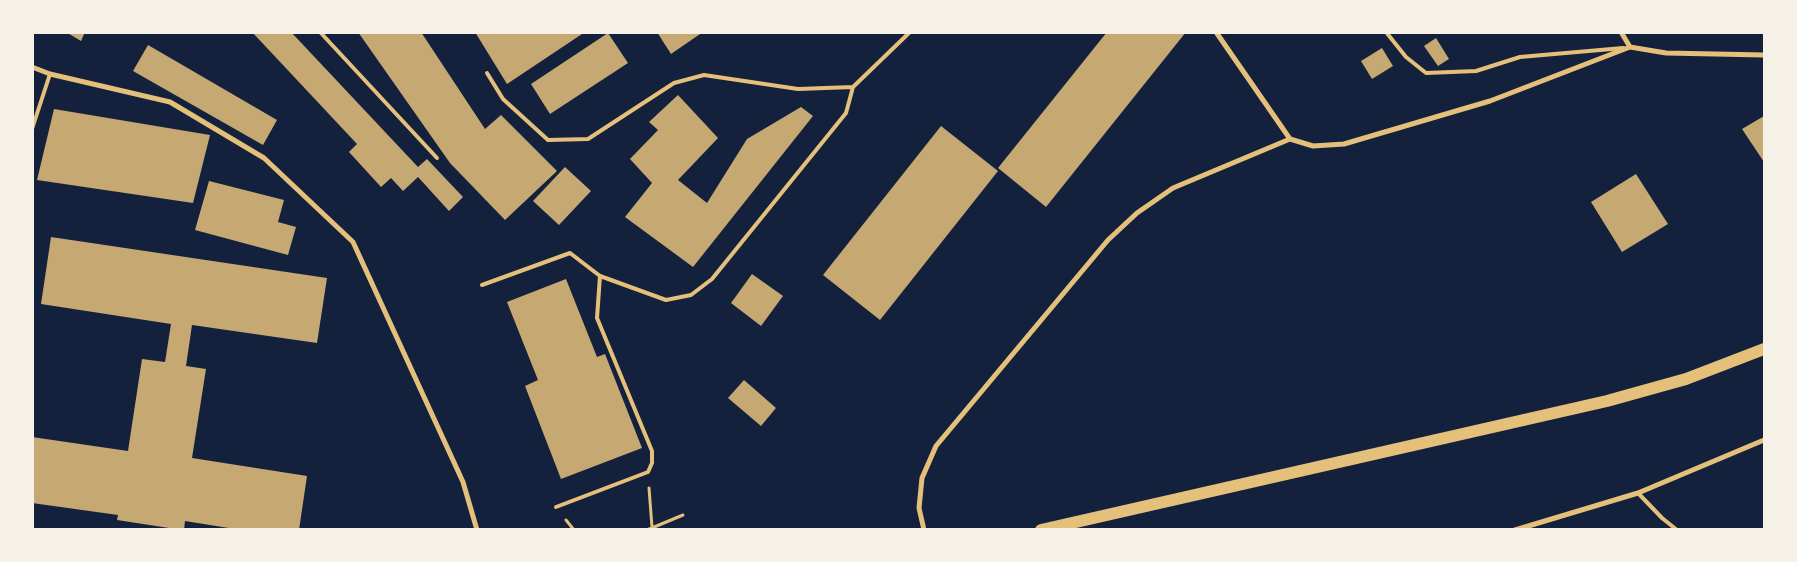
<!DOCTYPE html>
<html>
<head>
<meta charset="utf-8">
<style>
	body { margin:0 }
	#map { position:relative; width:1797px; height:562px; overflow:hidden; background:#14213d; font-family:"Alegreya Sans",sans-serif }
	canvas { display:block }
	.frame { position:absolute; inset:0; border:34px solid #f6f1e7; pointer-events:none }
</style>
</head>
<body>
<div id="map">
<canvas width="1797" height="562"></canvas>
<div class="frame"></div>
</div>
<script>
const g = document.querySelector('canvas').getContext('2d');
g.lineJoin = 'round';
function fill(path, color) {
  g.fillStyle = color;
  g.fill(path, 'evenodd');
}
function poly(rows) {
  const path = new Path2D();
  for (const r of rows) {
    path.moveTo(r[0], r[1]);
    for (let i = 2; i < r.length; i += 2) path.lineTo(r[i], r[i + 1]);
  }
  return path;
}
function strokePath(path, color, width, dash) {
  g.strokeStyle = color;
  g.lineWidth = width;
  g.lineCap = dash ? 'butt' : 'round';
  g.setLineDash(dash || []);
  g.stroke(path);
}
fill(poly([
	[66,32,85,32,81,41],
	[252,32,291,32,418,167,427,159,463,197,449,211,418,177,403,191,391,178,381,187,349,152,357,144],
	[358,32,421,32,485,129,501,115,557,171,505,220,450,163],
	[475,32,585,32,507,84],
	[657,32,703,32,671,54],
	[1107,32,1186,32,1046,207,998,168],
	[608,33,628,63,550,114,531,84],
	[1436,38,1449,59,1438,66,1424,46],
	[148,45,277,120,263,145,133,71],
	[1382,48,1393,66,1372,79,1361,61],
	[678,95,718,138,678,180,707,203,747,139,801,107,813,116,693,267,625,217,652,183,630,159,658,130,649,122],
	[54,109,210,135,193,203,37,180],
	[1764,116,1764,162,1742,129],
	[941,126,998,171,880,320,823,275],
	[565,167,591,191,559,225,533,201],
	[1636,174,1668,224,1622,252,1591,202],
	[209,181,284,200,278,222,296,227,288,255,195,230],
	[51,237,327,278,317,343,192,325,186,366,206,369,192,458,307,476,299,530,241,530,185,521,184,530,182,530,117,520,118,515,32,503,32,437,128,451,142,359,165,362,171,324,41,304],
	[752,274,783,296,761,326,731,303],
	[566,279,597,357,605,354,642,448,561,479,525,386,538,380,507,302],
	[744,380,776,408,761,426,728,398]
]), '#c6a872');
strokePath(poly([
	[649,488,652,527],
	[566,520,574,530],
	[647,530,683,515]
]), '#e5c07b', 3);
strokePath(poly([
	[320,32,437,158],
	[1386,32,1406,57,1426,73,1476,71,1520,57,1623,48],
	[487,73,503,99,548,140,588,139,674,83,704,75,798,89,853,87],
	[32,129,50,74],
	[482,285,570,253,600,276,666,300,691,295,712,279,846,113,853,87,910,32],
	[1638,493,1662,518,1677,530],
	[556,507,648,472,652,463,652,451,597,318,600,276]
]), '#e5c07b', 4);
strokePath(poly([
	[1216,32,1290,139],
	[1621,32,1630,47],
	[32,67,50,74,170,102,264,158,353,242,463,482,477,530],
	[924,530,919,508,922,478,936,446,1108,240,1137,213,1173,188,1290,139,1313,146,1344,144,1490,101,1630,47,1666,53,1764,55],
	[1515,530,1638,493,1764,440]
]), '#e5c07b', 5);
strokePath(poly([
	[1041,530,1607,401,1686,379,1764,349]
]), '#e5c07b', 12);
</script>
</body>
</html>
